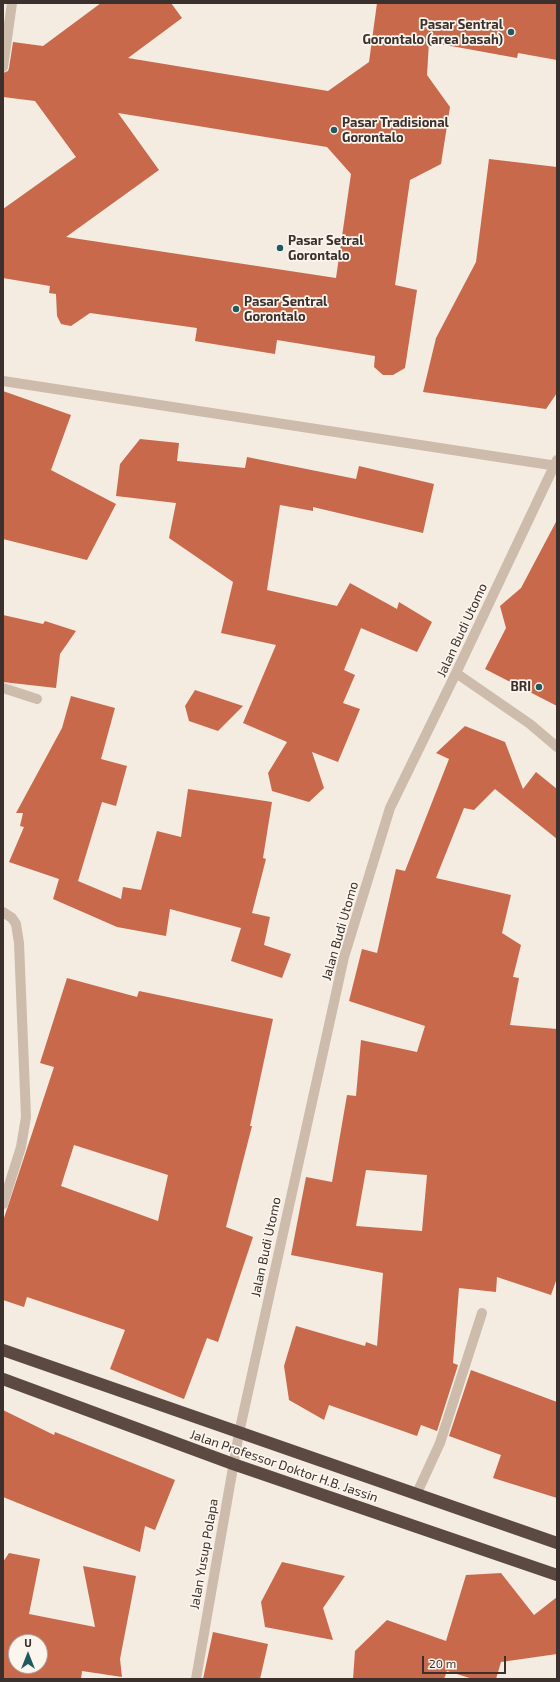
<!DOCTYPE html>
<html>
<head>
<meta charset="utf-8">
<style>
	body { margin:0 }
	#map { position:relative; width:560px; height:1682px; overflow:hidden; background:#f4ebe1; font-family:"Exo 2",sans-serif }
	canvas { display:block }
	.frame { position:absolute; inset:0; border:4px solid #3b302b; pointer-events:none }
	.north { position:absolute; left:8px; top:1634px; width:40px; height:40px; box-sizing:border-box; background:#fbf5ee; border:1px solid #aea6a0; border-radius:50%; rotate:0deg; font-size:11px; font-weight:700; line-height:16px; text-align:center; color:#3b302b }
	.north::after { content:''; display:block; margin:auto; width:14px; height:18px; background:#1f5a5e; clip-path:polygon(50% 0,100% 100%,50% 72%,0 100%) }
	.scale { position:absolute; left:422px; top:1656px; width:84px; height:18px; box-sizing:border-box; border:2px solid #3b302b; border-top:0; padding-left:5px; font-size:12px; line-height:14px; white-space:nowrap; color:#3b302b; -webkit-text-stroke:3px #fbf5ee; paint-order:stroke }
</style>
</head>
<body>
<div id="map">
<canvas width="560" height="1682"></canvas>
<div class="frame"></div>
<div class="north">U</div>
<div class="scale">20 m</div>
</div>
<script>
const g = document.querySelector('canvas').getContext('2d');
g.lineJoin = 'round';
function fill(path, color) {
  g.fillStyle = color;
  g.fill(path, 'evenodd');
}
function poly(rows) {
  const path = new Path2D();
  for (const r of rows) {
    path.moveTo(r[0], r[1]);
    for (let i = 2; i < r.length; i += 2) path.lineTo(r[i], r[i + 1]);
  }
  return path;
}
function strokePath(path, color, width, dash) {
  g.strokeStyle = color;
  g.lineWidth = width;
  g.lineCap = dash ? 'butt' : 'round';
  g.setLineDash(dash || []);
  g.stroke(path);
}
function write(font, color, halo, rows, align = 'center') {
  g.font = font + ' "Exo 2",sans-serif';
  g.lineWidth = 3.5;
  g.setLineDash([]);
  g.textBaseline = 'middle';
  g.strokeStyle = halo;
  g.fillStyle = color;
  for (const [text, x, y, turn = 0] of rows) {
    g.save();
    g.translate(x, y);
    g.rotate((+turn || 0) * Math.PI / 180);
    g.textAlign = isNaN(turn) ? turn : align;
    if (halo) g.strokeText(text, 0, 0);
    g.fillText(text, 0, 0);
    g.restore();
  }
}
fill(poly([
	[101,3,171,3,182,18,128,58,328,91,369,62,377,3,557,3,557,60,518,53,517,58,429,42,427,75,450,107,441,164,410,180,395,285,417,290,405,368,393,375,383,375,374,367,375,356,277,340,275,354,195,341,197,328,90,313,71,326,61,324,57,316,56,294,49,293,50,286,3,278,3,209,76,157,35,101,3,97,3,73,8,71,9,68,13,42,43,46],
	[118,113,327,147,351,174,336,278,66,237,159,170],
	[489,159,557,167,557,393,546,409,423,392,436,338,476,262],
	[3,391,71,415,51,470,116,504,87,560,3,539],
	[140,439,179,443,177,461,245,468,247,457,356,479,359,466,434,484,423,533,313,507,313,511,280,505,267,590,337,606,350,583,397,609,399,602,432,622,417,652,361,628,344,670,355,675,343,703,360,709,338,762,312,752,324,788,309,802,272,791,268,773,287,742,243,723,276,645,221,633,233,582,169,538,176,503,116,496,120,464],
	[557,520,557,706,485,669,506,628,500,606,521,588],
	[3,615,43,624,45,621,76,631,60,654,56,688,3,682],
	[195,690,243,706,218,731,189,721,185,706],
	[71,696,115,708,101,759,127,766,116,806,102,802,78,881,121,899,123,887,141,890,157,831,181,837,188,789,272,802,263,858,266,859,252,913,270,917,264,945,291,954,282,978,231,961,241,928,170,909,166,936,117,927,53,899,59,879,9,862,24,827,20,826,23,813,16,813,62,728],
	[465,726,505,742,523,789,536,772,557,789,557,839,495,789,474,810,464,808,436,878,511,895,502,933,521,945,513,977,519,978,510,1025,557,1029,557,1278,551,1295,497,1277,496,1292,459,1288,453,1363,458,1365,437,1431,421,1425,417,1436,329,1405,324,1420,289,1400,284,1366,296,1326,365,1346,366,1342,377,1346,383,1273,291,1255,306,1177,332,1182,347,1095,356,1096,361,1040,417,1052,425,1026,349,1001,362,949,377,953,396,869,405,871,449,759,436,753],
	[366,1170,427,1175,422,1231,356,1226],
	[67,978,137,997,139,991,273,1019,250,1126,252,1126,226,1227,253,1237,218,1342,207,1338,184,1399,110,1369,125,1330,27,1297,24,1307,3,1300,3,1221,54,1067,40,1063],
	[74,1145,168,1175,158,1221,61,1186],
	[471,1370,557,1402,557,1498,493,1478,501,1455,449,1436],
	[3,1410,54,1435,55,1432,175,1480,155,1530,145,1526,140,1552,3,1497],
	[9,1553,40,1559,29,1614,95,1627,83,1566,136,1576,120,1659,122,1677,82,1671,81,1679,3,1679,3,1562],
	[16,1642,40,1642,40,1666,16,1666],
	[282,1562,345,1576,323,1608,333,1640,265,1627,261,1602],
	[501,1573,534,1615,557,1597,557,1654,501,1662,496,1679,473,1679,447,1671,444,1679,353,1679,355,1651,387,1620,446,1641,466,1575],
	[213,1632,268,1644,260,1679,203,1679]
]), '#c8694b');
strokePath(poly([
	[3,67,12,3],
	[3,381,557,466],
	[456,673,530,724,557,747],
	[3,688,37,699],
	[3,912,12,918,16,924,19,943,26,1117,21,1147,3,1204],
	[417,1493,440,1443,482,1313],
	[196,1679,239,1433,344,957,390,808,456,673,557,460]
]), '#cdbbac', 10);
strokePath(poly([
	[3,1350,557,1543],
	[3,1379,233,1464,557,1575]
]), '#5c4a42', 12);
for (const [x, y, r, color] of [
	[511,32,4,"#1f5a5e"],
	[334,130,4,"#1f5a5e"],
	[280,248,4,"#1f5a5e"],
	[236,309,4,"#1f5a5e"],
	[539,687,4,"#1f5a5e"]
]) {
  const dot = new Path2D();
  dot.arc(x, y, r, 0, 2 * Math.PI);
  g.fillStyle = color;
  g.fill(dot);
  strokePath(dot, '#fbf5ee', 1.5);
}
write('bold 13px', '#3b302b', '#fbf5ee', [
	["Pasar Sentral",503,25,"right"],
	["Gorontalo (area basah)",503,40,"right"],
	["Pasar Tradisional",342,123],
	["Gorontalo",342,138],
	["Pasar Setral",288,241],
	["Gorontalo",288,256],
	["Pasar Sentral",244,302],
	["Gorontalo",244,317],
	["BRI",531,687,"right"]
], 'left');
write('13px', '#3b302b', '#fbf5ee', [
	["Jalan Budi Utomo",462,630,-65],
	["Jalan Budi Utomo",340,931,-74],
	["Jalan Budi Utomo",266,1247,-78],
	["Jalan Professor Doktor H.B. Jassin",284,1466,19],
	["Jalan Yusup Polapa",204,1554,-80]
]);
</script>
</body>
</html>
